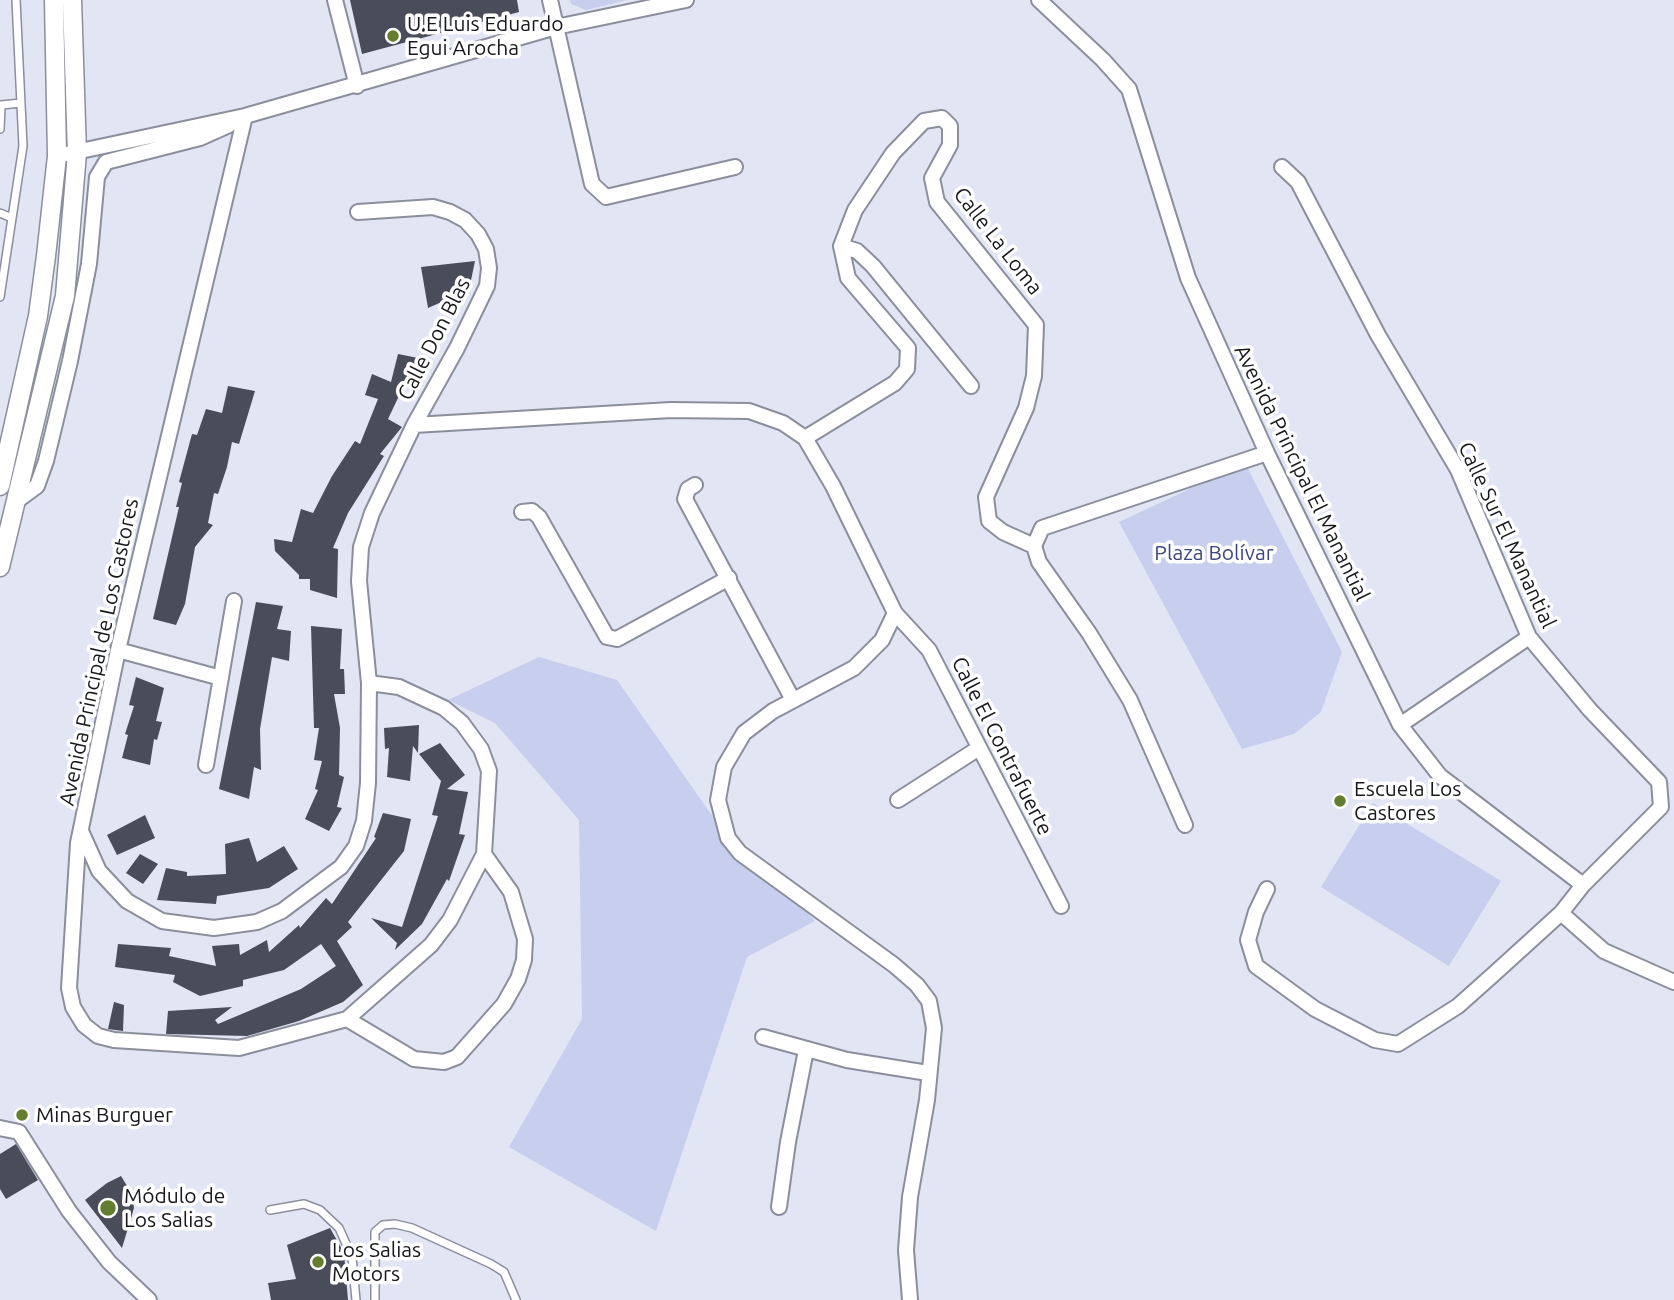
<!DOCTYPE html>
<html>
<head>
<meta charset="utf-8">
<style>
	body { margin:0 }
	canvas { display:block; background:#e1e5f4 }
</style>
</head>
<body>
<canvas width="1674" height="1300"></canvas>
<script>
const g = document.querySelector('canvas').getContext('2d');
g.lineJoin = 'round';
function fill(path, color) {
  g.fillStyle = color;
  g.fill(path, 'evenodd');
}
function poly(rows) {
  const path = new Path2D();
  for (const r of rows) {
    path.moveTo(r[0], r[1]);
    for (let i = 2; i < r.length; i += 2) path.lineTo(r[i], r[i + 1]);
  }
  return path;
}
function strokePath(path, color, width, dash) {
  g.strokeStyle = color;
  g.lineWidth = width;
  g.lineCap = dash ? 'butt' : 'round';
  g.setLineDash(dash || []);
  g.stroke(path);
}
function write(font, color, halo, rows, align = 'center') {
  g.font = font + ' Ubuntu,sans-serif';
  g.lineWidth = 7;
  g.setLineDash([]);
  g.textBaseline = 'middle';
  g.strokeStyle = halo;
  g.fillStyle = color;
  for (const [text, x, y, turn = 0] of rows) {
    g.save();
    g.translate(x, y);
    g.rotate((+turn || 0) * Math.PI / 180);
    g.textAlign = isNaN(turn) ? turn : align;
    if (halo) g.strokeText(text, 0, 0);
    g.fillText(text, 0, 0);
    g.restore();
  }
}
fill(poly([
	[570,0,627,0,586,10,571,4],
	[1245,463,1342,652,1321,712,1294,734,1242,749,1119,522],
	[539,657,617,680,711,814,815,921,747,957,656,1231,509,1147,582,1019,579,820,495,723,448,700],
	[1373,803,1501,881,1449,966,1321,887]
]), '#c7ceee');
fill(poly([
	[350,0,517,0,519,12,362,54],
	[475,261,469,290,428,308,421,267],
	[398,354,418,358,413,378,408,377,388,419,402,427,380,454,384,456,348,513,333,548,338,549,337,598,310,590,310,579,299,579,299,575,275,551,274,539,292,542,301,509,313,513,332,476,355,441,360,444,378,399,365,395,372,374,391,382],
	[228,386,255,391,239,444,232,442,227,467,218,494,214,493,208,523,213,525,195,547,185,604,176,625,153,619,179,507,176,507,182,483,179,482,192,434,197,435,206,409,222,413],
	[256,602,283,606,277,629,291,631,289,661,272,657,260,729,261,770,254,767,249,799,219,789],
	[311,626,342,629,340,669,344,669,345,694,334,694,340,728,339,775,344,777,337,807,342,808,329,831,305,819,318,790,315,789,322,761,314,760,319,728,314,728],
	[136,677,164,688,156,721,162,722,157,740,154,739,150,765,122,758,128,735,125,734,134,706,129,705],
	[419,725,418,753,413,746,410,781,387,777,389,748,385,749,384,728],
	[440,743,465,775,447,789,468,792,459,834,465,835,449,881,447,879,422,924,395,950,397,943,371,918,402,927,438,816,432,815,441,781,419,754],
	[383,813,411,819,404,851,348,922,352,927,337,941,363,985,343,1002,299,1021,247,1036,166,1034,168,1011,232,1007,215,1020,218,1024,301,989,336,966,321,944,284,970,243,980,243,986,200,996,173,982,175,975,115,967,118,944,171,948,169,956,216,966,212,946,239,944,240,955,267,940,269,952,299,925,300,928,326,898,332,904,376,838,374,837],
	[145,815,155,838,117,855,107,835],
	[249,838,257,862,284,846,298,869,269,888,217,896,216,904,157,900,166,868,187,872,187,876,226,874,225,844],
	[140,854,158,864,143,884,126,873],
	[114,1002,124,1005,123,1031,108,1029],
	[16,1144,38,1180,6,1199,0,1189,0,1154],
	[121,1176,132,1194,134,1208,122,1248,85,1200,107,1183],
	[330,1228,344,1253,348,1300,271,1300,268,1283,296,1279,287,1245]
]), '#494c59');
const service = poly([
	[0,129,1,105,21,103],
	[0,213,12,218],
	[0,297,23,146,16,0],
	[270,1210,304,1204,320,1210,339,1228,352,1257,356,1300],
	[375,1300,375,1232,383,1225,395,1224,412,1228,491,1264,504,1272,516,1300]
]);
const minor = poly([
	[335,0,357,86],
	[550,0,592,184,606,197,735,167],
	[1039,0,1103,60,1129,89,1188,278,1267,453,1400,725,1440,776,1583,885],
	[245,116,118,650,78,843,69,988,73,1007,84,1025,98,1036,114,1040,239,1048,347,1019,431,945,450,920,484,854,489,771,481,749,462,723,444,708,399,687,369,683],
	[57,156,245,116,556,27,686,0],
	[841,246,857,251,873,266,971,386],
	[414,425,671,410,749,411,783,423,805,438,833,486,895,613,929,650,1061,906],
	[805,438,895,383,907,369,908,348,848,278,841,246,855,210,893,153,924,121,942,118,950,126,950,145,932,178,937,202,1036,325,1034,376,1026,408,986,497,989,521,1003,532,1034,546],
	[695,485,688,489,685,499,793,700],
	[18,500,37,486,46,461,70,361,89,264,97,177,106,162,200,138,229,125],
	[522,512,532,511,539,517,607,637,617,639,729,578],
	[1034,546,1039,562,1089,633,1130,700,1185,825],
	[1034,546,1042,528,1267,453],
	[895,613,882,640,854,668,773,711,744,733,724,767,718,800,728,838,740,853,894,965,917,985,929,1001,934,1028,927,1100,910,1197,906,1250,910,1300],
	[118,650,221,678],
	[1400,725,1529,637],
	[206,765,234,601],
	[898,800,979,748],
	[81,831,99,871,127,901,162,921,214,928,257,922,282,911,341,867,356,846,364,821,368,783,369,683,359,581,361,547,372,513,414,425,457,348,487,286,489,268,486,249,478,234,465,220,450,212,433,207,358,212],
	[1267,889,1256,912,1248,940,1256,966,1315,1009,1375,1040,1398,1044,1458,1006,1495,973,1561,913,1583,885,1661,807,1659,782,1590,710,1529,637,1458,470,1378,335,1298,182,1282,167],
	[1561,913,1604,951,1674,982],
	[347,1019,414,1059,444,1062,457,1057,504,1004,518,979,524,960,525,939,511,892,484,854],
	[763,1037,847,1060,928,1073],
	[0,1128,19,1132,69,1211,109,1262,149,1300],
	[779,1207,788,1142,806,1050]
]);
const tertiary = poly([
	[0,486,38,316,46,256,57,156,54,0],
	[0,567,65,296,77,153,72,0]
]);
strokePath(service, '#8b8f9c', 10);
strokePath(minor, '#8b8f9c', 18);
strokePath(tertiary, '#8b8f9c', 21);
strokePath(service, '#fff', 7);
strokePath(minor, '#fff', 14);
strokePath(tertiary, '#fff', 18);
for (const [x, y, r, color] of [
	[393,36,7,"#657d2f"],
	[1340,801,7,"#657d2f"],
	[22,1115,7,"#657d2f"],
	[108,1208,9,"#657d2f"],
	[318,1262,7,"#657d2f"]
]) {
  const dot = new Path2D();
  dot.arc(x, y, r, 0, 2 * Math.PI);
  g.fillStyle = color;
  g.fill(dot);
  strokePath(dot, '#fff', 2.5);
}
write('21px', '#17181d', '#fff', [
	["U.E Luis Eduardo",407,24],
	["Egui Arocha",407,48],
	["Escuela Los",1354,789],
	["Castores",1354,813],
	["Minas Burguer",36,1115],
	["Módulo de",124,1196],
	["Los Salias",124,1220],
	["Los Salias",332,1250],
	["Motors",332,1274]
], 'left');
write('21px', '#17181d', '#fff', [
	["Calle La Loma",998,241,52],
	["Calle Don Blas",434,339,-63],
	["Avenida Principal El Manantial",1302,473,64],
	["Calle Sur El Manantial",1507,535,65],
	["Avenida Principal de Los Castores",99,652,-78],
	["Calle El Contrafuerte",1002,746,63]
]);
write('21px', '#3e487f', '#fff', [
	["Plaza Bolívar",1214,553]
]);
</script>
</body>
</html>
